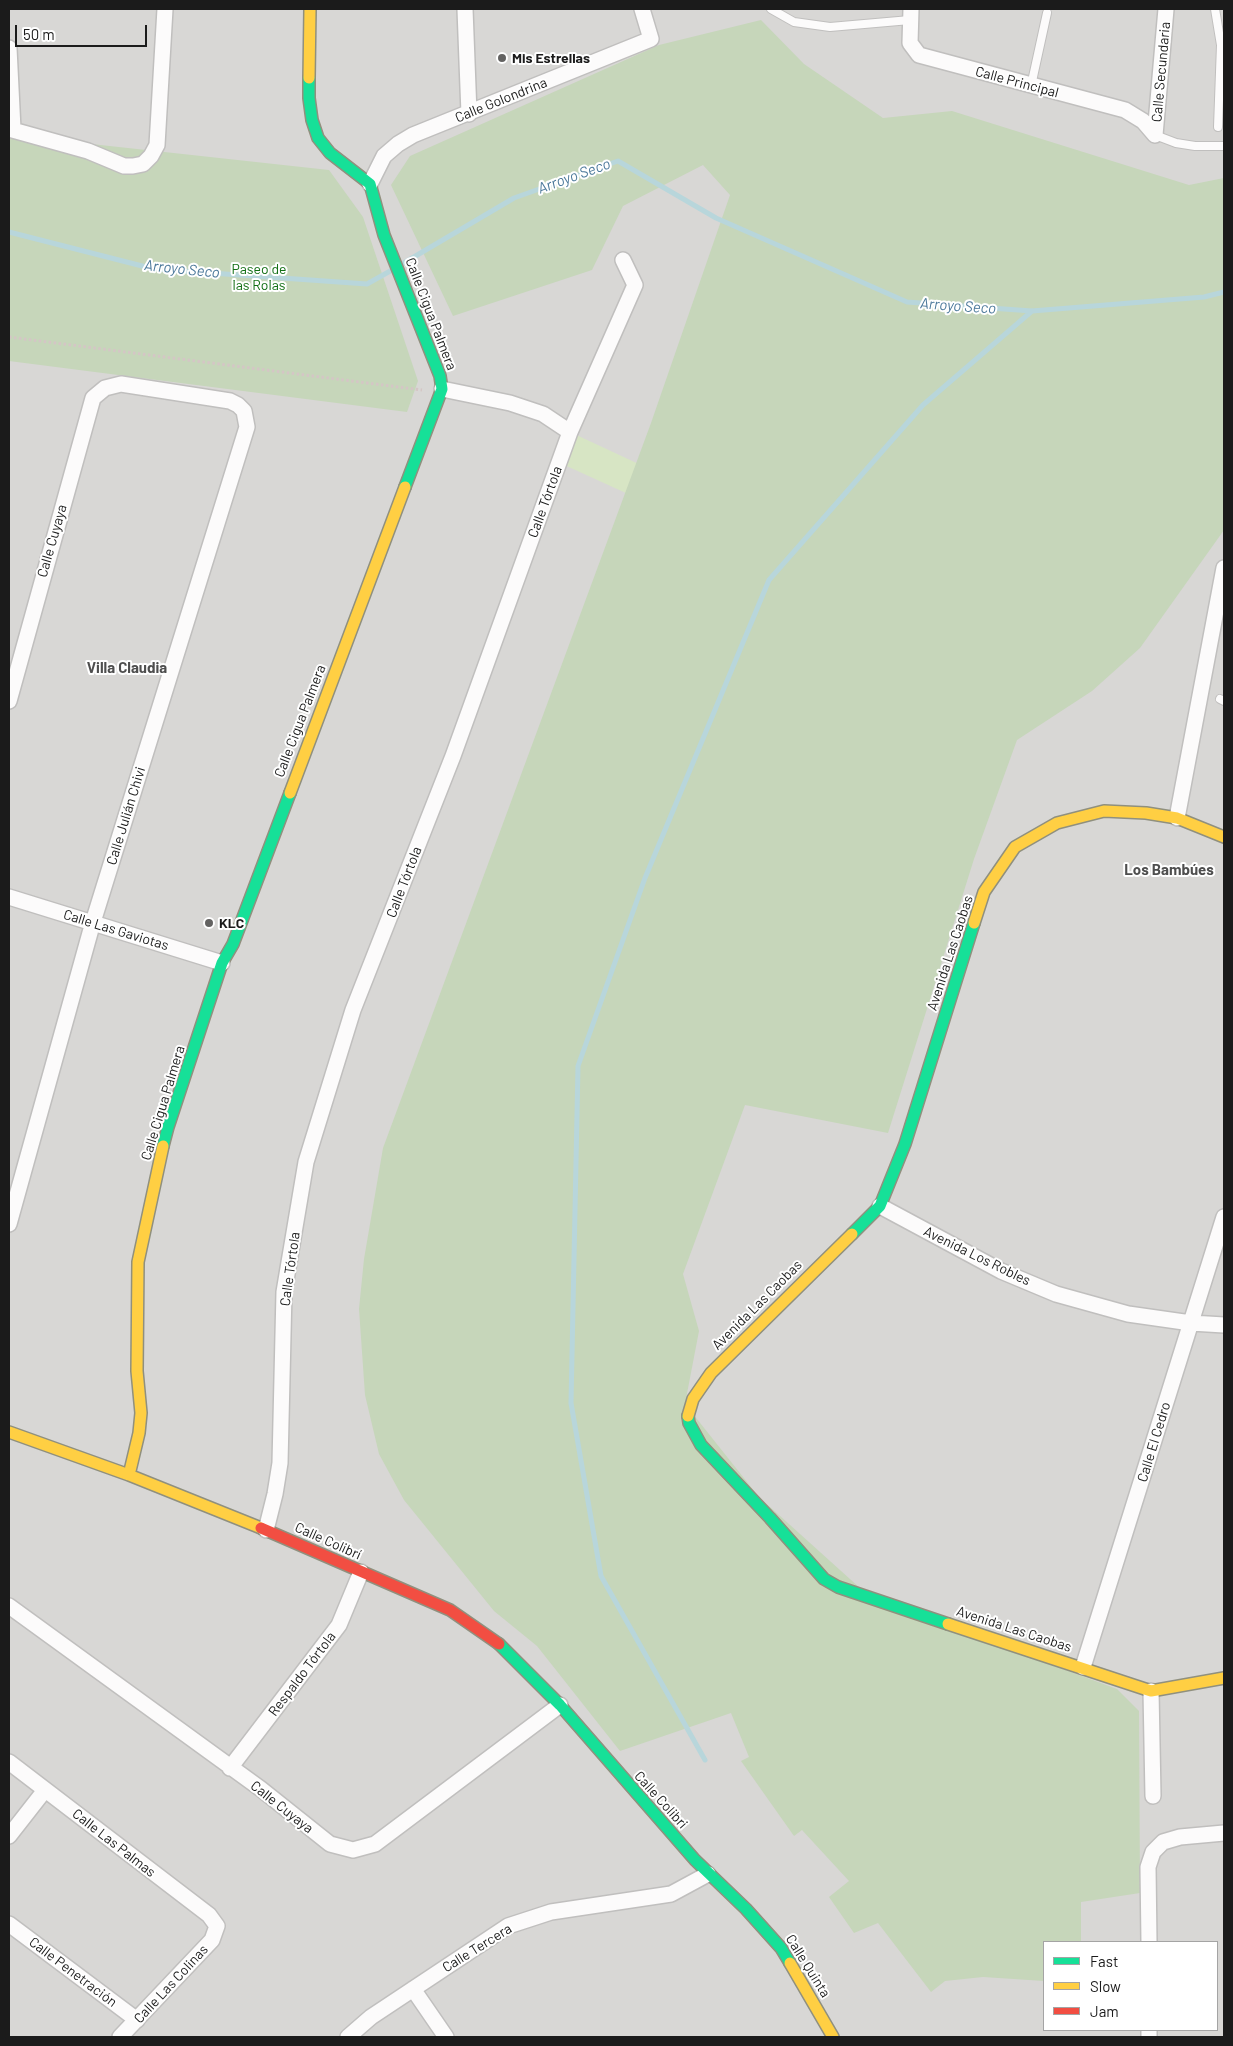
<!DOCTYPE html>
<html>
<head>
<meta charset="utf-8">
<style>
	body { margin:0 }
	#map { position:relative; width:1233px; height:2046px; overflow:hidden; background:#e9e7e4; font-family:Barlow,sans-serif }
	canvas { display:block }
	.frame { position:absolute; inset:0; border:10px solid #1b1b1b; pointer-events:none }
	.legend { position:absolute; left:1043px; top:1941px; width:175px; height:90px; box-sizing:border-box; background:#fff; border:1px solid #a4a4a4; margin:0; padding:6px 9px; list-style:none; font-size:15px; color:#1b1b1b }
	.legend li { display:flex; align-items:center; gap:10px; height:25px }
	.legend b { width:25px; border:1px solid #a4a4a4 }
	.scale { position:absolute; left:15px; top:25px; width:132px; height:22px; box-sizing:border-box; border:2px solid #1b1b1b; border-top:0; padding-left:6px; font-size:15px; line-height:18px; white-space:nowrap; color:#1b1b1b; -webkit-text-stroke:4px #fff; paint-order:stroke }
</style>
</head>
<body>
<div id="map">
<canvas width="1233" height="2046"></canvas>
<div class="frame"></div>
<ul class="legend">
<li><b style="height:6px;background:#16e098"></b>Fast</li>
<li><b style="height:6px;background:#ffcf43"></b>Slow</li>
<li><b style="height:6px;background:#f24e42"></b>Jam</li>
</ul>
<div class="scale">50 m</div>
</div>
<script>
const g = document.querySelector('canvas').getContext('2d');
g.lineJoin = 'round';
function fill(path, color) {
  g.fillStyle = color;
  g.fill(path, 'evenodd');
}
function poly(rows) {
  const path = new Path2D();
  for (const r of rows) {
    path.moveTo(r[0], r[1]);
    for (let i = 2; i < r.length; i += 2) path.lineTo(r[i], r[i + 1]);
  }
  return path;
}
function strokePath(path, color, width, dash) {
  g.strokeStyle = color;
  g.lineWidth = width;
  g.lineCap = dash ? 'butt' : 'round';
  g.setLineDash(dash || []);
  g.stroke(path);
}
function write(font, color, halo, rows, align = 'center') {
  g.font = font + ' Barlow,sans-serif';
  g.lineWidth = 4;
  g.setLineDash([]);
  g.textBaseline = 'middle';
  g.strokeStyle = halo;
  g.fillStyle = color;
  for (const [text, x, y, turn = 0] of rows) {
    g.save();
    g.translate(x, y);
    g.rotate((+turn || 0) * Math.PI / 180);
    g.textAlign = isNaN(turn) ? turn : align;
    if (halo) g.strokeText(text, 0, 0);
    g.fillText(text, 0, 0);
    g.restore();
  }
}
fill(poly([
	[9,9,1224,9,1224,2037,9,2037],
	[1044,1942,1217,1942,1217,2030,1044,2030]
]), '#d8d7d5');
fill(poly([
	[570,432,643,466,628,494,560,463]
]), '#d7e5c4');
fill(poly([
	[761,20,804,64,883,118,952,111,1189,185,1224,178,1224,530,1140,648,1092,691,1017,740,974,859,888,1133,745,1105,683,1274,699,1331,685,1404,759,1497,871,1598,1117,1689,1139,1711,1140,1893,1081,1902,1081,1942,1044,1942,1044,1981,983,1977,945,1981,931,1992,878,1923,854,1933,829,1897,849,1881,802,1830,794,1836,741,1761,749,1757,731,1713,620,1751,537,1646,494,1611,404,1500,379,1454,365,1395,359,1309,364,1259,383,1148,651,423,730,195,703,165,623,206,592,270,453,316,391,185,410,156,659,45],
	[9,135,329,170,363,217,418,381,407,412,9,361]
]), '#c6d6ba');
strokePath(poly([
	[9,232,154,269,367,284,392,270],
	[402,264,514,198,618,161,716,218,907,302,1032,311,1204,297,1224,292],
	[705,1760,601,1576,571,1403,578,1066,645,878,769,580,923,405,1032,311]
]), '#b8d6db', 5);
const lane = poly([
	[771,9,794,22,830,27,910,20],
	[1215,9,1221,45,1218,127],
	[1031,86,1047,13],
	[1155,135,1176,143,1195,146,1224,146],
	[1220,699,1224,701]
]);
const street = poly([
	[465,9,469,114],
	[911,9,910,43,919,55,1125,110,1143,121,1155,135],
	[9,48,13,129],
	[9,129,88,151,124,166,133,166,143,164,151,156,157,145,165,9],
	[1155,135,1166,9],
	[370,184,384,156,398,144,413,135,651,39,642,9],
	[442,389,510,403,543,414,570,432],
	[9,701,93,398,105,388,121,384,230,401,238,405,244,411,247,427,93,922,9,1224],
	[1177,818,1224,568],
	[9,897,222,963],
	[880,1206,1001,1271,1056,1294,1128,1314,1191,1323,1224,1325],
	[266,1530,275,1494,280,1463,284,1292,306,1162,353,1010,453,756,570,432,635,285,623,260],
	[9,1606,261,1789,330,1844,353,1850,375,1844,560,1705],
	[1083,1667,1224,1217],
	[1151,1691,1153,1796],
	[9,1762,209,1915,217,1926,212,1940,120,2037],
	[230,1768,339,1625,361,1572],
	[9,1836,45,1790],
	[9,1924,137,2020],
	[1149,1942,1148,1867,1153,1852,1163,1842,1180,1837,1224,1833],
	[413,1989,446,2037],
	[1149,2030,1149,2037],
	[348,2037,371,2017,508,1926,551,1912,671,1894,708,1874]
]);
const fast = poly([
	[309,78,309,98,312,120,318,138,330,153,370,184,384,235,440,376,442,389,405,487],
	[163,1146,168,1127,222,963,233,944,290,793],
	[852,1234,880,1206,905,1144,974,923],
	[688,1416,689,1423,701,1445,770,1518,824,1579,838,1587,948,1624],
	[499,1644,560,1705,695,1860,746,1909,781,1948,790,1963]
]);
const slow = poly([
	[309,78,310,9],
	[290,793,405,487],
	[974,923,984,892,1015,847,1057,823,1104,811,1146,813,1177,818,1224,837],
	[688,1416,693,1399,711,1373,852,1234],
	[9,1432,129,1475,261,1528],
	[129,1475,139,1433,141,1413,137,1371,138,1262,163,1146],
	[948,1624,1151,1691,1224,1678],
	[790,1963,833,2037]
]);
const jam = poly([
	[261,1528,450,1610,499,1644]
]);
strokePath(lane, '#c0bfbe', 10);
strokePath(street, '#c0bfbe', 18);
strokePath(fast, '#90907e', 14);
strokePath(slow, '#90907e', 14);
strokePath(jam, '#90907e', 14);
strokePath(poly([
	[9,337,422,390]
]), '#d4c6c5', 3, [2.5, 2.5]);
strokePath(lane, '#fcfbfb', 8);
strokePath(street, '#fcfbfb', 15);
strokePath(fast, '#16e098', 11);
strokePath(slow, '#ffcf43', 11);
strokePath(jam, '#f24e42', 11);
for (const [x, y, r, color] of [
	[502,58,5,"#636261"],
	[209,923,5,"#636261"]
]) {
  const dot = new Path2D();
  dot.arc(x, y, r, 0, 2 * Math.PI);
  g.fillStyle = color;
  g.fill(dot);
  strokePath(dot, '#fff', 2);
}
write('bold 14px', '#1b1b1b', '#fff', [
	["Mis Estrellas",512,58],
	["KLC",219,923]
], 'left');
write('14px', '#1b1b1b', '#fff', [
	["Calle Secundaria",1161,72,-85],
	["Calle Principal",1017,82,15],
	["Calle Golondrina",501,100,-22],
	["Calle Cigua Palmera",431,314,69],
	["Calle Tórtola",545,502,-70],
	["Calle Cuyaya",52,541,-74],
	["Calle Cigua Palmera",300,721,-69],
	["Calle Julián Chivi",126,816,-73],
	["Calle Tórtola",404,882,-69],
	["Calle Las Gaviotas",116,930,17],
	["Avenida Las Caobas",950,953,-72],
	["Calle Cigua Palmera",163,1103,-73],
	["Avenida Los Robles",977,1256,26],
	["Calle Tórtola",290,1269,-82],
	["Avenida Las Caobas",757,1305,-45],
	["Calle El Cedro",1154,1442,-73],
	["Calle Colibrí",328,1541,24],
	["Avenida Las Caobas",1014,1629,18],
	["Respaldo Tórtola",302,1674,-53],
	["Calle Colibri",661,1800,48],
	["Calle Cuyaya",282,1807,38],
	["Calle Las Palmas",114,1843,38],
	["Calle Tercera",477,1948,-32],
	["Calle Quinta",808,1966,58],
	["Calle Penetración",73,1972,37],
	["Calle Las Colinas",171,1984,-47]
]);
write('14px', '#126f14', '#fff', [
	["Paseo de",259,269],
	["las Rolas",259,285]
]);
write('italic 15px', '#4c799b', '#fff', [
	["Arroyo Seco",574,176,-20],
	["Arroyo Seco",182,269,6],
	["Arroyo Seco",958,306,4]
]);
write('bold 15px', '#4e4e4e', '#fff', [
	["Villa Claudia",127,668],
	["Los Bambúes",1169,870]
]);
</script>
</body>
</html>
